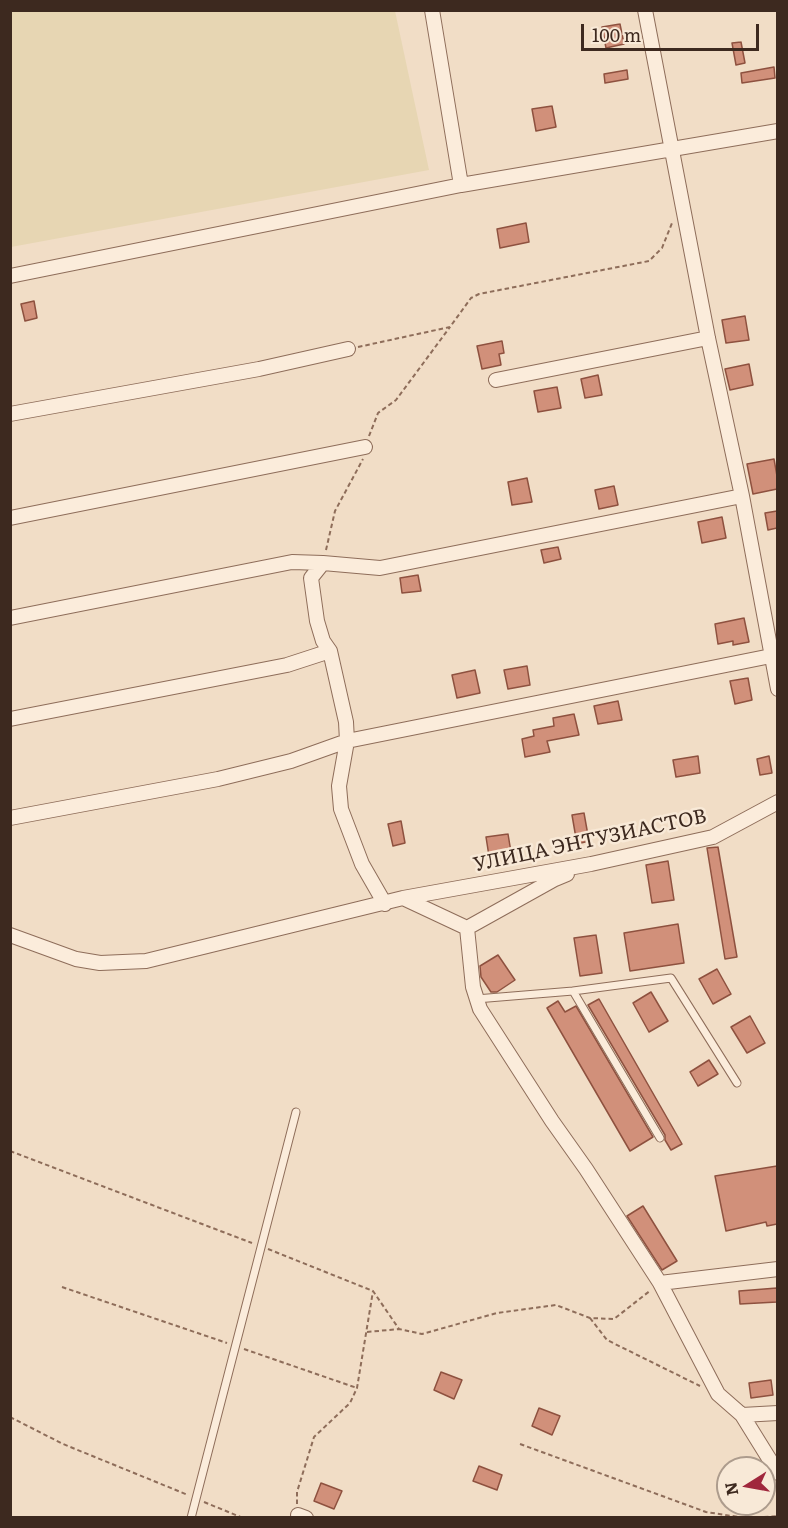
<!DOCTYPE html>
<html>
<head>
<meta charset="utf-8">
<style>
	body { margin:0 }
	#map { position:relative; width:788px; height:1528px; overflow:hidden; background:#f1ddc6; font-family:Literata,serif }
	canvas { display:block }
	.frame { position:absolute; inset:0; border:12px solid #3d291f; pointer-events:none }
	.north { position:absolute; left:716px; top:1456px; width:60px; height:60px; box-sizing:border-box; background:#f8e9d7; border:2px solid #ad9c8d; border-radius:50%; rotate:259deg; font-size:16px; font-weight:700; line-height:24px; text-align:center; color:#3d291f }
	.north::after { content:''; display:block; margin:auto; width:21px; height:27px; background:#a0273c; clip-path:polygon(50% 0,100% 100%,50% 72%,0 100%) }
	.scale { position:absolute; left:581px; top:24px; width:178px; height:27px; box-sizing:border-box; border:3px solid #3d291f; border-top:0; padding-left:8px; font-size:18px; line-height:21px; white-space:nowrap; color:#3d291f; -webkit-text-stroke:4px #f8e9d7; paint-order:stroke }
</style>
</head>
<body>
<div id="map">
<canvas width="788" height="1528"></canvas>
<div class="frame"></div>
<div class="north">N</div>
<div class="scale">100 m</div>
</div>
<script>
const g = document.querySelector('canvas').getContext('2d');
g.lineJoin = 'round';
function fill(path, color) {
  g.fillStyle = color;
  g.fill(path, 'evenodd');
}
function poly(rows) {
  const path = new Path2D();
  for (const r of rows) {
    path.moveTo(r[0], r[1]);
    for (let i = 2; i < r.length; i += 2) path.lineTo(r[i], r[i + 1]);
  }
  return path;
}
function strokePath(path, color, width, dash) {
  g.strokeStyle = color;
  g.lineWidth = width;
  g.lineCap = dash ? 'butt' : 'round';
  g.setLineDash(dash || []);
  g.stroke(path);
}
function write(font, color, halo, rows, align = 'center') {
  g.font = font + ' Literata,serif';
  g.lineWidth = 5;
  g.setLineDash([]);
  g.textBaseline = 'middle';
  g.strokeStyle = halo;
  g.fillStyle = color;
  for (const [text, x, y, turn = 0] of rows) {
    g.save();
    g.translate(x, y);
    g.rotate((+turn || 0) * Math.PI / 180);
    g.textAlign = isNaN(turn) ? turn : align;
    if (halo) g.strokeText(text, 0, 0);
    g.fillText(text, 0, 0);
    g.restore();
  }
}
fill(poly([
	[11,10,395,11,429,170,11,247]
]), '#e7d6b3');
const building = poly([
	[620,24,624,44,606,48,602,27,620,24],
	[741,42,745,63,736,65,732,43,741,42],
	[774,67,775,78,742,83,741,73,774,67],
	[627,70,628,79,605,83,604,74,627,70],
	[552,106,556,127,536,131,532,109,552,106],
	[526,223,529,242,500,248,497,229,526,223],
	[34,301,37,318,25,321,21,304,34,301],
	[745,316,749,340,726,343,722,320,745,316],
	[502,341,504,353,499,354,501,365,482,369,477,346,502,341],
	[749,364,753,385,730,390,725,369,749,364],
	[598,375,602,395,585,398,581,379,598,375],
	[557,387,561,408,538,412,534,391,557,387],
	[774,459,777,476,777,489,753,494,747,464,774,459],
	[527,478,532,502,512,505,508,482,527,478],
	[614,486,618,505,599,509,595,490,614,486],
	[777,511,777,528,768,530,765,513,777,511],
	[722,517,726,538,702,543,698,522,722,517],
	[558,547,561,559,544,563,541,550,558,547],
	[418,575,421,591,402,593,400,578,418,575],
	[744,618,749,642,733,645,733,641,718,644,715,624,744,618],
	[527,666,530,685,508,689,504,670,527,666],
	[475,670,480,693,457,698,452,675,475,670],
	[748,678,752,700,735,704,730,681,748,678],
	[618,701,622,720,598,724,594,706,618,701],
	[574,714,579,735,547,741,550,752,525,757,522,739,534,736,533,730,554,726,553,718,574,714],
	[698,756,700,773,676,777,673,760,698,756],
	[769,756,772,773,760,775,757,759,769,756],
	[584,813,589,841,577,844,572,815,584,813],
	[401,821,405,843,393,846,388,824,401,821],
	[508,834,511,852,489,856,486,837,508,834],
	[718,847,737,957,725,959,707,848,718,847],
	[668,861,674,900,652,903,646,865,668,861],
	[678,924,684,963,630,971,624,933,678,924],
	[596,935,602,973,580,976,574,938,596,935],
	[498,955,515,980,497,992,491,992,481,977,480,966,498,955],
	[717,969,731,994,713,1004,699,979,717,969],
	[651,992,668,1021,649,1032,633,1003,651,992],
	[599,999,682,1144,671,1150,665,1140,665,1135,588,1005,599,999],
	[558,1001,565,1012,576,1006,653,1137,630,1151,547,1008,558,1001],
	[750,1016,765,1043,747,1053,731,1027,750,1016],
	[709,1060,718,1074,698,1086,690,1072,709,1060],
	[777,1166,777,1224,767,1226,766,1222,726,1231,715,1176,777,1166],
	[643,1206,677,1261,662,1270,627,1216,643,1206],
	[777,1288,777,1302,740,1304,739,1291,777,1288],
	[441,1372,462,1380,454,1399,434,1390,441,1372],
	[771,1380,773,1395,751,1398,749,1383,771,1380],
	[539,1408,560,1416,552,1435,532,1426,539,1408],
	[479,1466,502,1475,497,1490,473,1481,479,1466],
	[321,1483,342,1491,334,1509,314,1501,321,1483]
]);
fill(building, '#d1907a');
strokePath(building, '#8e513f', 1.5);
const service = poly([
	[476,999,573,991],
	[660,1138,573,991,671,978,737,1083],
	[191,1518,296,1112]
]);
const minor = poly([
	[432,10,461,185],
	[645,10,708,338,742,496,778,689],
	[10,276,461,185,778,131],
	[496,380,708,338],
	[10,414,259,369,348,349],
	[10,518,365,447],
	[323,563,311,578,317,621,323,641,330,651,346,722,347,741,339,786,341,809,362,864,385,904],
	[10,618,292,562,323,563,380,568,742,496],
	[10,719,287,665,330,651],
	[10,818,218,779,291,761,347,741,771,656],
	[403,898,467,928,473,987,480,1009,552,1121,586,1169,660,1283,718,1394,742,1415,778,1473],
	[467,928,555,879,567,874],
	[10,935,76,959,100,963,146,961,403,898,591,864,713,837,778,802],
	[660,1283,778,1269],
	[742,1415,778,1413],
	[298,1515,306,1518]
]);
strokePath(service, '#8e6d5a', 9);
strokePath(minor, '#8e6d5a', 16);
strokePath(poly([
	[358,347,450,327,471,298,479,294,649,261,662,248,672,223],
	[369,436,378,413,396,400,450,327],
	[326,550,335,511,363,459],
	[10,1151,252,1243],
	[268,1249,373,1291,399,1329,422,1334,497,1313,556,1305,590,1318,614,1319,651,1290],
	[62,1287,227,1343],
	[590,1318,607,1340,700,1386],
	[367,1332,399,1329],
	[244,1349,357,1388],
	[10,1417,63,1444,188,1495],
	[520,1444,706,1512,745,1518],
	[204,1502,243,1518],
	[297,1504,297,1492,314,1437,350,1403,357,1388,373,1291],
	[749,1518,778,1516]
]), '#8e6d5a', 2, [4.5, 3]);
strokePath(service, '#fbecdb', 7);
strokePath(minor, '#fbecdb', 14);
write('20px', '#3d291f', '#f8e9d7', [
	["УЛИЦА ЭНТУЗИАСТОВ",590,841,-12]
]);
</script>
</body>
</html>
